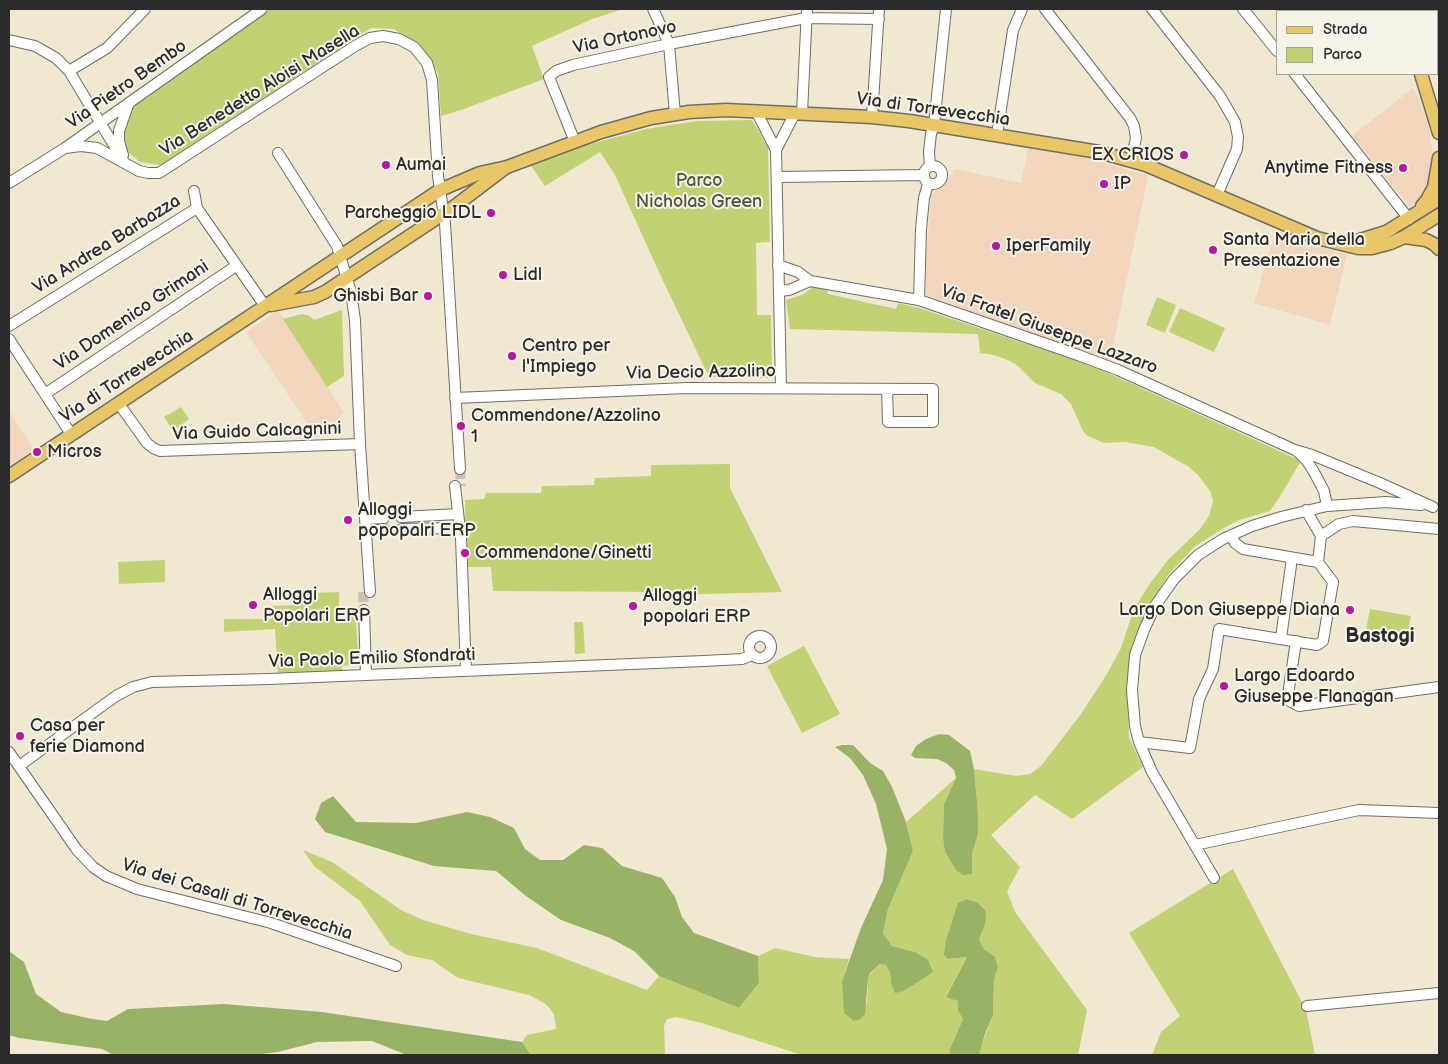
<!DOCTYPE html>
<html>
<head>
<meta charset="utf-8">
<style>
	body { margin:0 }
	#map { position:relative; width:1448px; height:1064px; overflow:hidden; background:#f1e8d1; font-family:"Balsamiq Sans",sans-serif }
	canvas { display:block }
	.frame { position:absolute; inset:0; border:10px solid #2b2b2b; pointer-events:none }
	.legend { position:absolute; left:1276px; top:10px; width:162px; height:65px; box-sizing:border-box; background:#f7f3e8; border:1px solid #a5a39c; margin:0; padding:6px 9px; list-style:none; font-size:15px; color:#2b2b2b }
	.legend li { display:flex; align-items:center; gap:10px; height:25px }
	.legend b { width:25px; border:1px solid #a5a39c }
</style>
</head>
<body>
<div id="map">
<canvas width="1448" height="1064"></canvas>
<div class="frame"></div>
<ul class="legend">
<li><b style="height:6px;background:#e9c769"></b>Strada</li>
<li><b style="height:14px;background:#c1d173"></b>Parco</li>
</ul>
</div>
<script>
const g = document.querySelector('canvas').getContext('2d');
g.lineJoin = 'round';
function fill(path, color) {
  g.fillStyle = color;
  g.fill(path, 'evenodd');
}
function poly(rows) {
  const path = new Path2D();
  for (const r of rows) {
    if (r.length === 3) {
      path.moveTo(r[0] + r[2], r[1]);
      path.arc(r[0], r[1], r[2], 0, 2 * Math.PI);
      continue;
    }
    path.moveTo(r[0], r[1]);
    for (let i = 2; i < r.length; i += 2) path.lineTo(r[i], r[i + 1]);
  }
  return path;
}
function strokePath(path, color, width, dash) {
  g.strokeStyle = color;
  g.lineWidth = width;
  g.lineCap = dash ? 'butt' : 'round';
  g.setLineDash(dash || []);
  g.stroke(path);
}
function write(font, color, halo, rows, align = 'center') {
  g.font = font + ' "Balsamiq Sans",sans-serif';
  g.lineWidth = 4;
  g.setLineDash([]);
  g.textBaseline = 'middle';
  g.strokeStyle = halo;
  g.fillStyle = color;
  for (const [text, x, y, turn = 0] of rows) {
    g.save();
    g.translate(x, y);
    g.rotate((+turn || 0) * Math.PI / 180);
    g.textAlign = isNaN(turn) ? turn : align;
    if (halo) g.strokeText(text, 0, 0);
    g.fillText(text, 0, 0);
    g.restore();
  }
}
fill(poly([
	[1413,88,1420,101,1429,128,1433,154,1429,182,1420,200,1410,207,1352,136],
	[1029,146,1096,160,1148,176,1110,361,926,295,925,272,931,196,955,169,1021,183],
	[1275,233,1347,255,1330,325,1254,303],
	[278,310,344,413,317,438,246,332],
	[9,411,34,449,9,466]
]), '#f1d5bd');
fill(poly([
	[270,9,623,9,592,19,532,46,544,79,461,110,441,116,438,74,430,58,410,40,394,29,371,28,161,165,140,162,128,152,122,143,122,134,131,105],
	[752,120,768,147,770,242,756,243,757,315,771,315,772,378,709,377,658,270,615,175,600,152,545,186,531,166,549,155,646,129,697,121],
	[815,286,826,288,828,294,896,309,898,303,919,308,1093,366,1301,461,1279,498,1270,511,1239,520,1222,529,1194,547,1169,574,1150,604,1136,638,1132,658,1128,706,1129,738,1143,767,1072,819,1035,795,991,835,1020,867,1007,891,1015,912,1087,1010,1078,1055,978,1055,993,1015,994,980,998,967,995,957,984,949,979,940,982,933,985,910,977,902,967,899,958,904,946,940,948,959,967,957,946,996,959,1001,958,1011,963,1019,949,1051,952,1055,802,1055,702,1023,676,1017,667,1019,664,1026,665,1055,531,1055,522,1042,527,1035,556,1029,554,1014,546,1004,529,995,458,978,432,960,407,955,390,945,360,901,314,866,303,850,332,862,401,910,423,920,471,934,537,948,647,990,659,976,739,1008,759,983,758,956,775,948,815,957,849,959,842,981,867,1005,868,979,870,974,880,964,886,965,890,973,891,983,905,991,912,985,915,952,892,946,883,933,888,909,913,851,906,822,956,778,944,804,943,839,945,852,971,874,972,854,978,834,978,812,974,769,1016,776,1030,774,1041,766,1081,714,1107,674,1121,648,1134,609,1149,585,1167,561,1200,529,1209,516,1213,501,1210,491,1198,475,1189,467,1154,447,1125,442,1104,443,1086,435,1083,431,1071,404,1061,394,1035,383,1018,366,1010,361,994,355,980,353,978,334,790,329,786,300,802,295],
	[1157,297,1176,305,1165,333,1146,325],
	[1180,308,1225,328,1214,352,1169,332],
	[342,310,344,376,327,387,283,319,302,314,310,316,314,320],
	[181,407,189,419,173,431,164,417],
	[730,464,730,488,782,592,667,595,666,592,493,591,491,567,466,567,465,500,484,499,486,493,541,493,542,486,594,485,595,478,651,476,651,465],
	[165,560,165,582,119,584,118,562],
	[339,592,339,610,355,610,359,664,342,666,342,672,278,675,275,629,224,632,224,619,272,619,272,606,293,605,294,600,313,599,314,593],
	[1370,609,1411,616,1407,636,1366,630],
	[574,622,583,622,585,653,575,654],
	[804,646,840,714,802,733,767,666],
	[1233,869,1306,1010,1315,1055,1152,1055,1161,1032,1180,1016,1129,933]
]), '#c1d173');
fill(poly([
	[939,734,949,735,970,751,974,769,978,812,978,834,972,854,972,874,963,875,956,870,945,852,943,839,944,804,956,778,954,770,946,763,937,759,915,758,911,755,916,746,926,739],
	[842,745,853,745,870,763,883,771,892,787,906,822,913,851,888,909,883,933,892,946,915,952,928,960,933,972,904,991,895,993,891,983,890,973,886,965,880,964,870,973,868,979,865,1014,860,1019,854,1021,844,1013,842,981,861,928,883,880,887,849,876,804,863,775,850,758,835,747],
	[333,796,356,822,416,823,467,812,490,817,514,828,525,849,540,860,563,860,584,845,602,848,622,866,662,878,675,897,682,917,694,933,758,956,759,983,739,1008,659,976,634,951,610,938,561,920,526,896,496,871,434,866,325,832,315,819,321,803],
	[967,899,977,902,985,910,986,916,985,924,979,940,984,949,995,957,998,967,994,980,993,1015,985,1034,979,1055,952,1055,949,1051,963,1019,958,1011,958,1001,946,997,967,957,948,959,944,955,946,940,958,903],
	[9,951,24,962,36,994,61,1012,92,1019,107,1021,128,1009,224,1004,322,1012,522,1042,531,1055,407,1055,372,1041,317,1042,278,1052,253,1055,114,1055,102,1049,19,1038,9,1035]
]), '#98b365');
strokePath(poly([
	[460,469,461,486],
	[363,592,364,610]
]), '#c9c2b0', 10, [10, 5]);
const minor = poly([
	[653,9,669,44,675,114],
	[1045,9,1130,118,1134,126,1136,138,1131,160],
	[1152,9,1220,96,1235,122,1238,137,1237,149,1217,195],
	[1243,9,1277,51],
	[9,40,35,46,56,58,69,71,124,162],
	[69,71,107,48,145,9],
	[1295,74,1409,219],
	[756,111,776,150,781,388],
	[802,113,807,9],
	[872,117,879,9],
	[997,135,1013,30,1022,9],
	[575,142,549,77,556,71,573,65,669,44,806,18,879,19],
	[65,148,81,146,97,148,139,171,148,173,159,173,355,46,370,38,383,36,399,39,414,47,427,63,432,80,438,176,445,223,460,469],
	[776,150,795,113],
	[278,153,337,246,351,292,355,320,360,444,370,592],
	[123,155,119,141,119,131,128,105],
	[933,175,9],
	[930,166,929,152,931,134,934,125,946,9],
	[777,177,923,175],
	[9,183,65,148,262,9],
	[194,191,197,208,265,306],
	[778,265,798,272,810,281,919,300,1078,355,1118,370,1295,450,1312,455,1380,483,1433,507],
	[779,291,789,290,810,281],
	[919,300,921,229,924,198,928,184],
	[9,326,197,208],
	[9,339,71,434],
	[45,394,236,266],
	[455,398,687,388,933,389,933,422,888,422,887,389],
	[119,404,147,443,153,448,160,451,360,444],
	[1298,452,1307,461,1314,472,1324,491,1327,506],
	[455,486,461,538,466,671],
	[401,517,458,514],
	[365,519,384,518],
	[402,529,459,528],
	[365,530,385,530],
	[1231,535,1235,543,1243,549,1318,562],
	[1321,536,1339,524,1353,521,1439,529],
	[364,610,366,675],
	[760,647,11],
	[1281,638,1292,558],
	[1296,641,1288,695,1291,702,1299,706,1439,687],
	[1139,742,1190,748,1199,699,1213,669,1219,629,1317,645,1323,641,1333,582,1318,562,1321,536,1306,510],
	[9,752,77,850,93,867,106,876,137,889,271,923,396,966],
	[19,766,116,696,133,687,152,682,269,679,704,661,742,659,752,655],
	[1195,845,1359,810,1439,813],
	[1214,878,1152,772,1139,742,1135,726,1132,690,1135,655,1144,630,1155,606,1174,579,1198,555,1223,539,1252,526,1281,517,1327,506,1386,502,1421,505],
	[1307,1006,1439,993]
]);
const major = poly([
	[1406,9,1407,11],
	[1421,74,1439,133],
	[1422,206,1427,200,1434,187,1439,158],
	[1404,237,1426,240,1434,244,1439,249],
	[1347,244,1386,232,1439,199],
	[271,305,314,297,325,292,455,206,505,168],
	[9,476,440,190,480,173,507,167,601,132,651,118,689,112,726,110,872,117,909,121,1099,152,1146,165,1317,238,1358,248,1372,248,1391,243,1404,237,1439,215]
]);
strokePath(minor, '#706d65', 12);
strokePath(major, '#706d65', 15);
strokePath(minor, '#fff', 10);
strokePath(major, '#e9c769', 12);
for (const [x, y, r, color] of [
	[1184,155,5,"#b5179e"],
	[386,165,5,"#b5179e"],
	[1403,168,5,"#b5179e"],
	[1104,184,5,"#b5179e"],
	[491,213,5,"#b5179e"],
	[996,246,5,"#b5179e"],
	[1213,250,5,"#b5179e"],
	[503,275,5,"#b5179e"],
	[428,296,5,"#b5179e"],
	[512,356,5,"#b5179e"],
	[461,426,5,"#b5179e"],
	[37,452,5,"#b5179e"],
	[348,520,5,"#b5179e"],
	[465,553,5,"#b5179e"],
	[253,605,5,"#b5179e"],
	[633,606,5,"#b5179e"],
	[1350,610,5,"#b5179e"],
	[1224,686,5,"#b5179e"],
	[20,736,5,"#b5179e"]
]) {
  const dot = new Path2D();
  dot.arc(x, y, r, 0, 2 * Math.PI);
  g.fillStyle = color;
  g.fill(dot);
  strokePath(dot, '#f7f3e8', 2);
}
write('18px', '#2b2b2b', '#f7f3e8', [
	["Via Ortonovo",625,38,-12],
	["Via Pietro Bembo",127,85,-35],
	["Via Benedetto Aloisi Masella",260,91,-32],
	["Via di Torrevecchia",933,110,8],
	["Via Andrea Barbazza",107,245,-32],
	["Via Domenico Grimani",132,316,-34],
	["Via Fratel Giuseppe Lazzaro",1049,330,20],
	["Via Decio Azzolino",701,373,-1],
	["Via di Torrevecchia",127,377,-33],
	["Via Guido Calcagnini",257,432,-2],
	["Via Paolo Emilio Sfondrati",372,659,-2],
	["Via dei Casali di Torrevecchia",237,900,17]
]);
write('18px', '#2b2b2b', '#f7f3e8', [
	["EX CRIOS",1174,155,"right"],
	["Aumai",396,165],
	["Anytime Fitness",1393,168,"right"],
	["IP",1114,184],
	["Parcheggio LIDL",481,213,"right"],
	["Santa Maria della",1223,240],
	["Presentazione",1223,261],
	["IperFamily",1006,246],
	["Lidl",513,275],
	["Ghisbi Bar",418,296,"right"],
	["Centro per",522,346],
	["l'Impiego",522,367],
	["Commendone/Azzolino",471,416],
	["1",471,437],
	["Micros",47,452],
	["Alloggi",358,510],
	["popopalri ERP",358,531],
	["Commendone/Ginetti",475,553],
	["Alloggi",263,595],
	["Popolari ERP",263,616],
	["Alloggi",643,596],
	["popolari ERP",643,617],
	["Largo Don Giuseppe Diana",1340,610,"right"],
	["Largo Edoardo",1234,676],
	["Giuseppe Flanagan",1234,697],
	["Casa per",30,726],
	["ferie Diamond",30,747]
], 'left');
write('18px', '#50543d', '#f7f3e8', [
	["Parco",699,181],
	["Nicholas Green",699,202]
]);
write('bold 20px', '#2b2b2b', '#f7f3e8', [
	["Bastogi",1380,637]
]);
</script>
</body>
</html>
